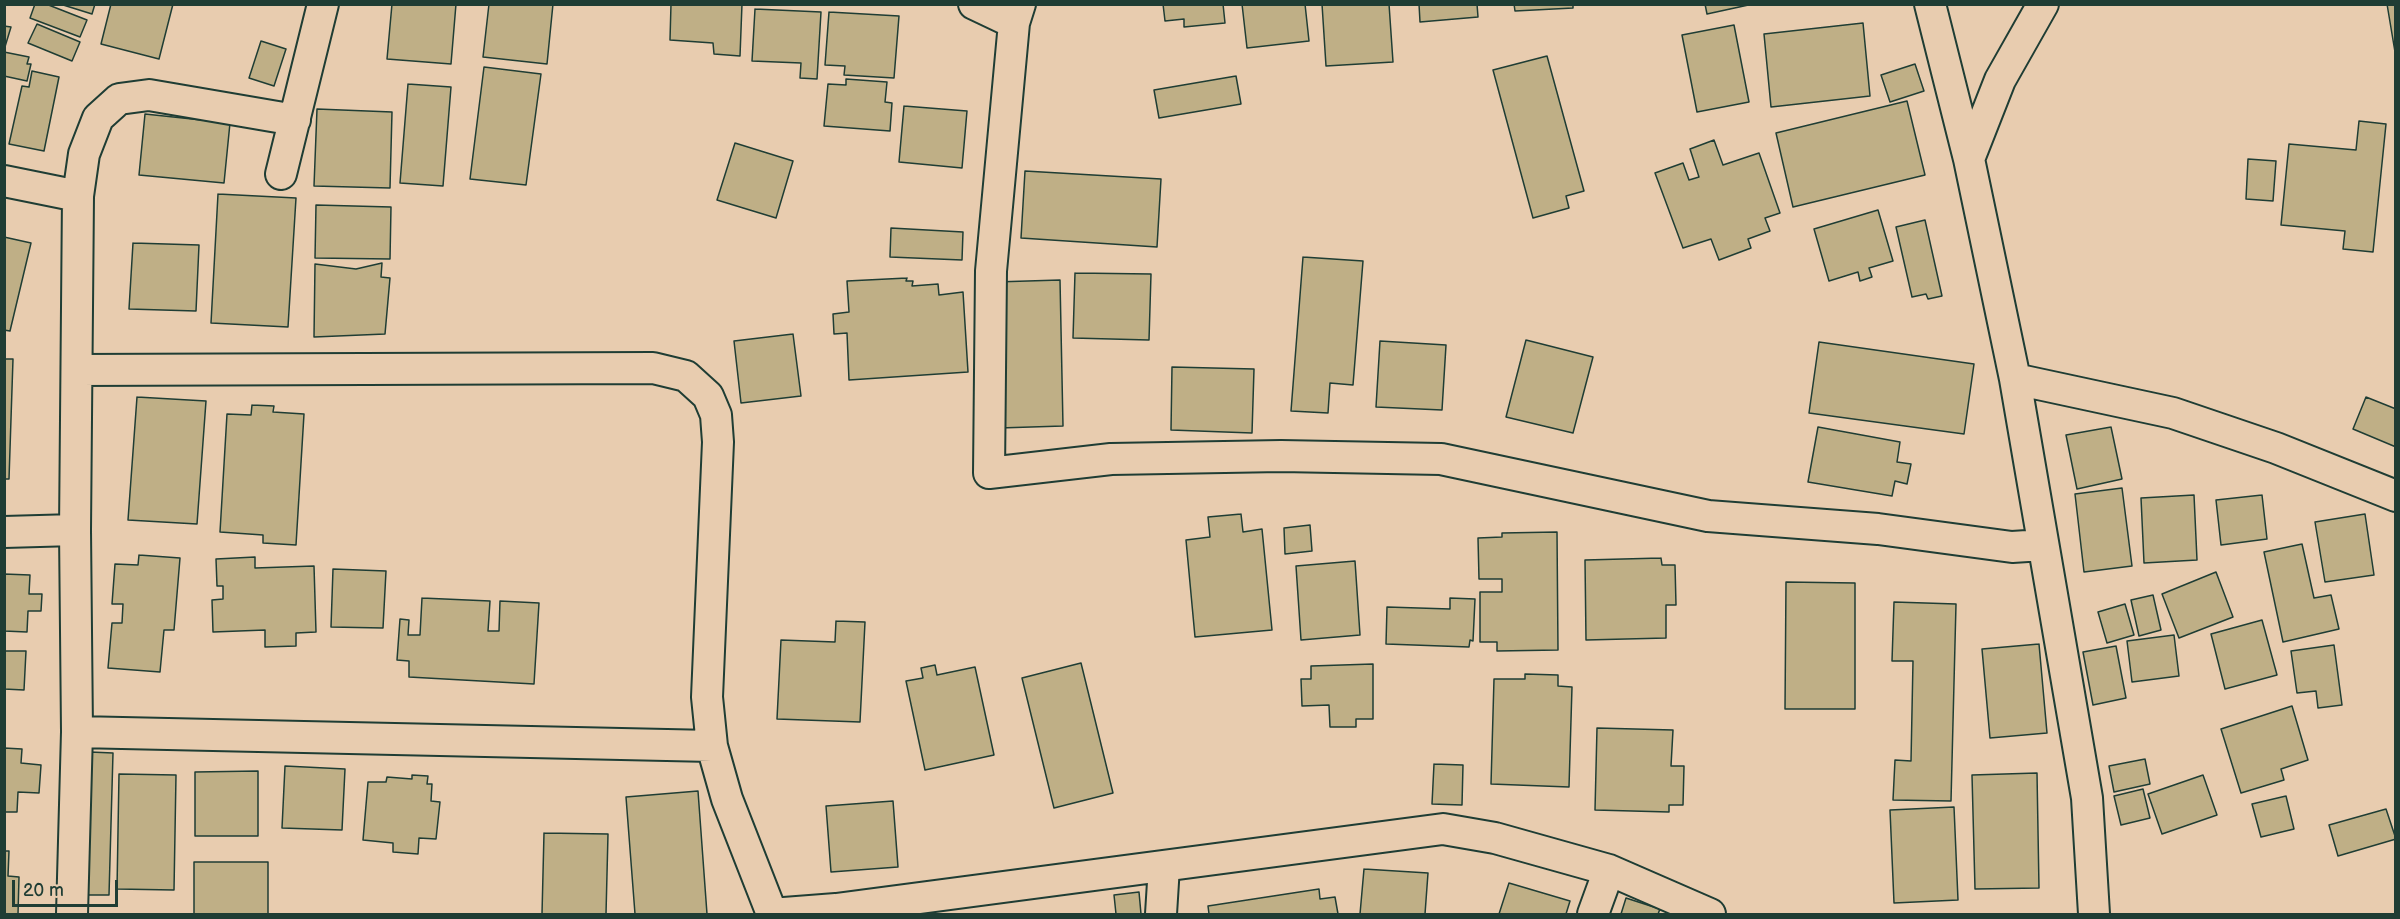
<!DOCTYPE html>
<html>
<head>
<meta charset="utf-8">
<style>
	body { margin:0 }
	#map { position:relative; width:2400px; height:919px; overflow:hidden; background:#e8ccaf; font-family:"Balsamiq Sans",sans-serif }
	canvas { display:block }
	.frame { position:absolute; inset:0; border:6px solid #1f3d34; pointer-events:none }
	.scale { position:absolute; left:12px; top:880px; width:106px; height:27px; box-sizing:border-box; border:3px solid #1f3d34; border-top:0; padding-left:8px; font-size:18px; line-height:21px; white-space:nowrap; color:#1f3d34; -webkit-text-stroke:4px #e8ccaf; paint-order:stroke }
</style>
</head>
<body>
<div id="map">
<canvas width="2400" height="919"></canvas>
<div class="frame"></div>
<div class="scale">20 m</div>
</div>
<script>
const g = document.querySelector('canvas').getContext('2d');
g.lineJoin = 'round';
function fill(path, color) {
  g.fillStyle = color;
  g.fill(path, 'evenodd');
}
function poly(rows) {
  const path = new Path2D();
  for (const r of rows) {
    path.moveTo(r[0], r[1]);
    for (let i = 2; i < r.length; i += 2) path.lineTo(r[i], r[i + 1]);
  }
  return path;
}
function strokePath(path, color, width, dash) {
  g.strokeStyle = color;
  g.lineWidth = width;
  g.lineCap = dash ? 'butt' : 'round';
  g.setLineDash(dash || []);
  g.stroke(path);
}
const building = poly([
	[35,4,46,4,87,20,80,37,30,18,35,4],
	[60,4,95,4,92,14,60,4],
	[111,4,173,4,159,59,101,44,111,4],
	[392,4,456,4,451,64,387,59,392,4],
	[489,4,553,4,547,64,483,57,489,4],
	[671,4,742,4,740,56,714,54,713,43,670,40,671,4],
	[1163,4,1223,4,1225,23,1184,27,1184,19,1165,21,1163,4],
	[1242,4,1305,4,1309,41,1247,48,1242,4],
	[1322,4,1389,4,1393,62,1326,66,1322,4],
	[1419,4,1477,4,1478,17,1420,22,1419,4],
	[1514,4,1573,4,1573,8,1515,11,1514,4],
	[1705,4,1753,4,1707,14,1705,4],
	[2387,4,2396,4,2396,58,2387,4],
	[755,9,821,12,817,79,800,78,801,63,752,61,755,9],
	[829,12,899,16,894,78,844,75,845,66,825,65,829,12],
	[1863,23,1870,96,1771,107,1764,34,1863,23],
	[37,24,80,42,72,61,28,43,37,24],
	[1734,25,1749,102,1697,112,1682,35,1734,25],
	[4,26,11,27,4,50,4,26],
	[261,41,286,49,274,86,249,78,261,41],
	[4,52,29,57,27,64,31,64,27,81,4,76,4,52],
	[1547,56,1584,191,1566,196,1569,208,1533,218,1493,70,1547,56],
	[1915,64,1924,91,1890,102,1881,75,1915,64],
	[484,67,541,74,526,185,470,179,484,67],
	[32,71,59,77,44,151,9,144,22,86,29,87,32,71],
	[1236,76,1241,104,1159,118,1154,90,1236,76],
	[846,79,887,82,885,102,892,103,890,131,824,126,828,84,846,85,846,79],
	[408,84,451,87,443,186,400,183,408,84],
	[1907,101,1925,175,1793,207,1776,133,1907,101],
	[904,106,967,111,962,168,899,162,904,106],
	[317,109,392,112,390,188,314,186,317,109],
	[145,114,230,123,224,183,139,175,145,114],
	[2359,121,2386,124,2373,252,2343,249,2345,231,2281,225,2289,144,2356,150,2359,121],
	[1714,140,1723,165,1759,153,1780,213,1765,218,1770,231,1748,239,1751,248,1719,260,1711,239,1683,248,1655,173,1683,163,1689,180,1699,177,1690,149,1714,140],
	[735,143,793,161,776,218,717,200,735,143],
	[2248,159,2276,161,2273,201,2246,199,2248,159],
	[1025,171,1161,179,1157,247,1021,238,1025,171],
	[218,194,296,198,288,327,211,323,218,194],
	[316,205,391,207,390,259,315,258,316,205],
	[1878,210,1893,261,1869,268,1872,277,1860,281,1858,272,1829,281,1814,229,1878,210],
	[1925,220,1942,296,1928,299,1926,294,1912,297,1896,227,1925,220],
	[891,228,963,232,962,260,890,257,891,228],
	[4,237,31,243,10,331,4,330,4,237],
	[133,243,199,245,196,311,129,309,133,243],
	[1303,257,1363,261,1353,385,1330,383,1328,413,1291,411,1303,257],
	[382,263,381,277,390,278,385,334,314,337,315,264,356,269,382,263],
	[1075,273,1151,274,1149,340,1073,338,1075,273],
	[907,278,906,281,913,281,912,286,938,284,939,295,963,292,968,372,849,380,847,333,834,334,833,314,849,312,847,281,907,278],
	[1060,280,1063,426,999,428,995,282,1060,280],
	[793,334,801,396,741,403,734,341,793,334],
	[1526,340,1593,357,1573,433,1506,417,1526,340],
	[1380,341,1446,345,1442,410,1376,407,1380,341],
	[1819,342,1974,364,1964,434,1809,413,1819,342],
	[4,359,13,359,9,479,4,479,4,359],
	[1172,367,1254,369,1252,433,1171,430,1172,367],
	[137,397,206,401,197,524,128,520,137,397],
	[2366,397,2396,409,2396,447,2353,429,2366,397],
	[252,405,274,406,273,412,304,414,296,545,263,543,263,535,220,532,227,414,251,415,252,405],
	[1818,427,1900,442,1897,462,1911,464,1907,484,1895,481,1892,496,1808,482,1818,427],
	[2111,427,2122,479,2077,489,2066,435,2111,427],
	[2122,488,2132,566,2084,572,2075,494,2122,488],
	[2194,495,2197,560,2144,563,2141,498,2194,495],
	[2262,495,2267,539,2221,545,2216,500,2262,495],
	[1241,514,1243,532,1262,529,1272,630,1195,637,1186,540,1210,537,1208,517,1241,514],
	[2365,514,2374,575,2325,582,2315,522,2365,514],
	[1310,525,1312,551,1285,554,1284,528,1310,525],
	[1557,532,1558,650,1497,651,1497,642,1480,642,1480,592,1502,592,1502,579,1479,579,1478,538,1502,537,1502,533,1557,532],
	[2302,544,2314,598,2331,595,2339,629,2283,642,2264,552,2302,544],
	[139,555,180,558,174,630,164,630,160,672,108,668,112,623,122,623,123,604,112,604,115,564,138,565,139,555],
	[255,557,255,568,314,566,316,632,296,633,296,646,265,647,265,630,213,632,212,600,223,599,223,586,217,586,216,559,255,557],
	[1661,558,1662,565,1675,565,1676,605,1666,605,1666,638,1586,640,1585,560,1661,558],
	[1355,561,1360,635,1301,640,1296,566,1355,561],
	[333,569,386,571,383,628,331,627,333,569],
	[2216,572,2233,617,2179,638,2162,594,2216,572],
	[4,574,30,575,29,594,42,594,41,611,28,611,27,632,4,631,4,574],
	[1786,582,1855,583,1855,709,1785,709,1786,582],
	[2153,595,2161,630,2139,636,2131,600,2153,595],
	[422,598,490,601,488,631,499,631,500,601,539,603,534,684,409,677,409,661,397,660,400,619,409,620,408,635,420,635,422,598],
	[1450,598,1475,599,1473,641,1470,640,1469,647,1386,644,1387,607,1450,609,1450,598],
	[1894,602,1956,604,1951,801,1893,800,1895,760,1911,761,1913,661,1892,661,1894,602],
	[2125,604,2134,635,2107,643,2098,612,2125,604],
	[2262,620,2277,675,2225,689,2211,634,2262,620],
	[836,621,865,622,860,722,777,719,781,640,835,642,836,621],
	[2174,635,2179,676,2132,682,2127,641,2174,635],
	[2039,644,2047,733,1990,738,1982,649,2039,644],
	[2334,645,2342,705,2318,708,2316,691,2297,693,2291,651,2334,645],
	[2116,646,2126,698,2093,705,2083,652,2116,646],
	[4,651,26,651,24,690,4,689,4,651],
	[1081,663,1113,793,1054,808,1022,678,1081,663],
	[1373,664,1373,719,1356,719,1356,727,1330,727,1329,705,1302,706,1301,679,1311,679,1311,666,1373,664],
	[935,665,937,675,975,667,994,755,925,770,906,681,923,678,921,668,935,665],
	[1525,674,1558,675,1558,686,1572,687,1569,787,1491,784,1494,679,1525,679,1525,674],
	[2292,706,2308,760,2281,769,2284,780,2241,793,2221,729,2292,706],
	[1597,728,1673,730,1671,766,1684,766,1683,805,1669,805,1669,812,1595,810,1597,728],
	[4,748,22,749,21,763,41,765,39,793,18,792,17,812,4,812,4,748],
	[90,752,113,753,109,895,86,895,90,752],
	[2145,759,2150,784,2114,792,2109,766,2145,759],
	[1434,764,1463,765,1462,805,1432,804,1434,764],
	[285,766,345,769,342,830,282,828,285,766],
	[258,771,258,836,195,836,195,772,258,771],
	[2037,773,2039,888,1975,889,1972,775,2037,773],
	[119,774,176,775,174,890,117,889,119,774],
	[412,775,428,776,427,784,432,784,431,801,440,802,436,839,419,838,418,854,393,852,393,843,363,840,368,782,386,782,387,777,412,779,412,775],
	[2203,775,2217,815,2162,834,2148,794,2203,775],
	[2143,789,2150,818,2121,825,2114,796,2143,789],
	[698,791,707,914,635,914,626,797,698,791],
	[2286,796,2294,829,2261,837,2252,804,2286,796],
	[893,801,898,867,831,872,826,806,893,801],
	[1954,807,1958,900,1894,903,1890,810,1954,807],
	[2386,809,2396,839,2338,856,2329,825,2386,809],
	[544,833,608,834,606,914,542,914,544,833],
	[4,851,9,851,8,876,19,877,18,914,4,914,4,851],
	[194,862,268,862,268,914,194,914,194,862],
	[1364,869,1428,873,1425,914,1360,914,1364,869],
	[1509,883,1570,901,1566,914,1499,914,1509,883],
	[1319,889,1320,899,1335,897,1338,914,1209,914,1208,906,1319,889],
	[1139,892,1141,914,1116,914,1114,895,1139,892],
	[1626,898,1660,909,1658,914,1621,914,1626,898]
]);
fill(building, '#bfaf86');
strokePath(building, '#1f3d34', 1.5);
const minor = poly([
	[974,4,1014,23],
	[1020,4,1014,23,991,271,989,473,1111,459,1281,456,1441,459,1708,516,1878,529,2012,547,2043,545],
	[1930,4,1969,159,2015,379,2087,798,2094,914],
	[1969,159,2000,80,2043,4],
	[281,174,323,4],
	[4,181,78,196],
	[77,370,653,368,686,376,708,396,716,415,718,442,707,697,712,746,727,799,772,914],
	[2015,379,2173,413,2276,448,2396,496],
	[4,532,75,530],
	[77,732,712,746],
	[72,914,77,732,75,530,78,196,84,154,98,118,119,99,149,95,295,120],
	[771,914,836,909,1443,829,1495,838,1609,870,1710,914],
	[1161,914,1164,866],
	[1593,914,1609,870]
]);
strokePath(minor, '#1f3d34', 34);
strokePath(minor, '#e8ccaf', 30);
</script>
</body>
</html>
